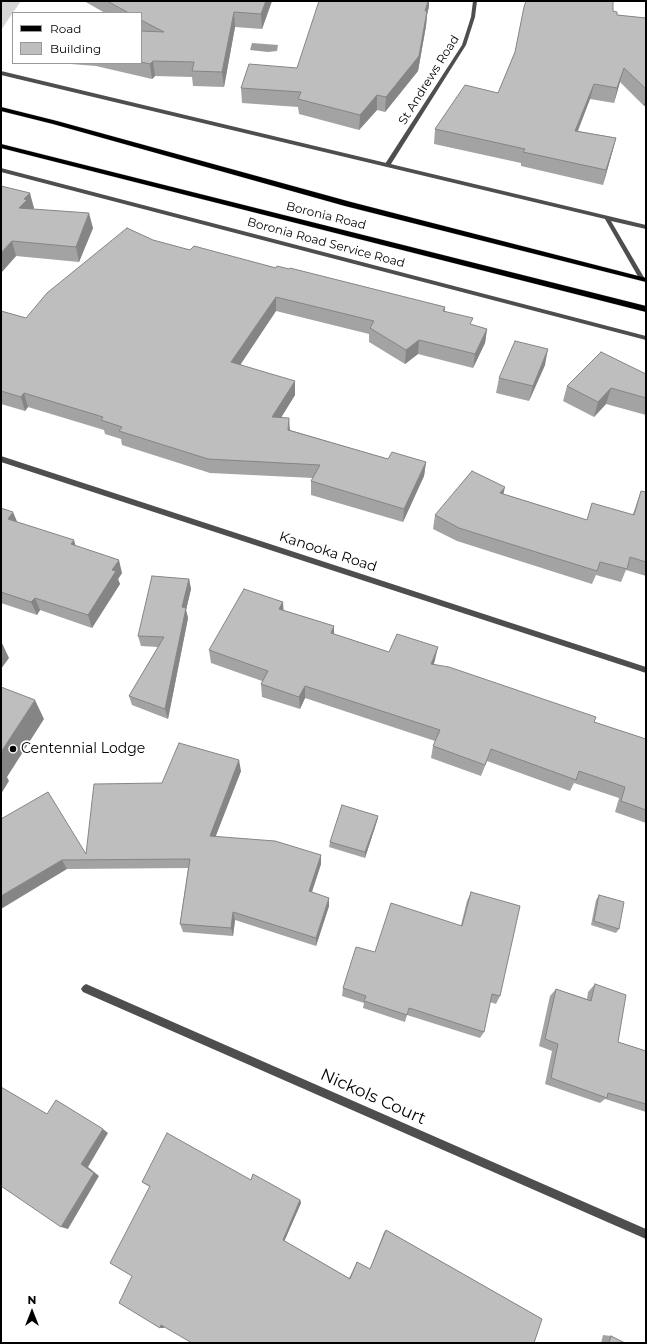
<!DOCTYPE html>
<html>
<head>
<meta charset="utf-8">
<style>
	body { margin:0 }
	#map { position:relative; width:647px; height:1344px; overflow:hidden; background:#fff; font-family:Montserrat,sans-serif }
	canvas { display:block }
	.frame { position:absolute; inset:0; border:2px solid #000; pointer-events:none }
	.legend { position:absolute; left:12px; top:12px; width:130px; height:52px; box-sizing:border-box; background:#fff; border:1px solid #999; margin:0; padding:5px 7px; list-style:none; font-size:12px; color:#000 }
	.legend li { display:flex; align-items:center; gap:8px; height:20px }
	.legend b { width:20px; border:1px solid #999 }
	.north { position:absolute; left:12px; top:1292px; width:40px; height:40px; -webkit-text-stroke:3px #fff; paint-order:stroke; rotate:0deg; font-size:11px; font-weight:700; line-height:16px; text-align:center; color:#000 }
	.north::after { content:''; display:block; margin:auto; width:14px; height:18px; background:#000; clip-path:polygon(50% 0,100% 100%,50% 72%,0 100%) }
</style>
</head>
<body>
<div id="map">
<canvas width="647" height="1344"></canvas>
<div class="frame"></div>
<ul class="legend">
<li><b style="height:5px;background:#000"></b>Road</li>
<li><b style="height:11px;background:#bebebe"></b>Building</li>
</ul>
<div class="north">N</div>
</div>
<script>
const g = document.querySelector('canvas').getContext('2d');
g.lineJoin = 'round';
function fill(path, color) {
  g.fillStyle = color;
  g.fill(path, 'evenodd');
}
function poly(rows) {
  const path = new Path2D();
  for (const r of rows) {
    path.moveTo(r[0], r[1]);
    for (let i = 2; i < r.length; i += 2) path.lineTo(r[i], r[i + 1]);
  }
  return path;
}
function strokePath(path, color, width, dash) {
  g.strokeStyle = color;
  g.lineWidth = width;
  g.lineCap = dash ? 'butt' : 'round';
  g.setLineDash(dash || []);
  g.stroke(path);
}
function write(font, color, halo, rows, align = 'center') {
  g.font = font + ' Montserrat,sans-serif';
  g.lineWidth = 3.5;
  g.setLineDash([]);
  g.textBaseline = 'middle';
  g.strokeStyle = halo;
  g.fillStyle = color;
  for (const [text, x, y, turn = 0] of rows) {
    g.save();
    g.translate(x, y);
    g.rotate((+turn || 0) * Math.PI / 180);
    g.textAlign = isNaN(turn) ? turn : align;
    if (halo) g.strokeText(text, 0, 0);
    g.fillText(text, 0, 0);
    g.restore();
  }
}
fill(poly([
	[1,1,21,1,1,30]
]), '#d5d5d5');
fill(poly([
	[252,43,278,45,277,51,268,52,250,50]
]), '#9c9c9c');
const primary = poly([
	[1,107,57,121,351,202,646,278,646,282,345,206,53,124,1,111,1,107],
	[1,144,646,306,646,312,1,148,1,144]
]);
strokePath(primary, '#dbdbdb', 1);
fill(poly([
	[1,71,646,225,646,229,611,221,645,279,644,280,640,280,605,219,1,75,1,71]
]), '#4e4e4e');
fill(poly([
	[473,1,477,1,475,17,466,45,391,164,386,165,385,164,462,45,471,17,473,1],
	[1,168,646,336,646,340,1,172,1,168],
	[1,456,646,667,646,673,1,462,1,456],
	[86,984,646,1229,646,1239,83,992,81,989,83,986,86,984]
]), '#4e4e4e');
fill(primary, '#000');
fill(poly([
	[84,1,272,1,262,29,235,27,224,87,193,86,192,77,155,76,152,79,96,66,58,63,141,63,141,13,105,13],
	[526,1,613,1,613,11,617,15,646,18,646,105,644,106,620,82,614,103,590,99,578,131,616,138,612,153,603,185,521,166,521,163,434,144,435,129,498,93,515,52],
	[429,6,427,15,426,26,418,71,385,112,377,110,359,130,299,114,298,107,242,103,241,88,297,68],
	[1,186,34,208,33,209,93,228,79,262,16,256,1,273],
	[153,240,190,250,276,268,445,307,445,311,472,325,487,329,485,343,473,368,418,354,405,364,369,342,369,334,276,311,240,364,295,395,281,417,290,430,388,459,426,462,424,476,403,522,311,495,311,481,313,478,210,473,122,445,121,439,105,434,104,430,28,407,25,411,1,404,1,311,26,318],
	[545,365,529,401,496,393,499,378],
	[646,374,646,415,606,404,594,417,563,401,567,386],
	[641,491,646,492,646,576,626,570,621,582,596,575,592,584,457,541,433,529,435,515,504,494,587,520,633,514],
	[1,508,17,522,76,546,122,573,118,579,120,584,92,628,40,610,37,615,1,603],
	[189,579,191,589,186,610,188,618,168,719,132,705,129,696,158,647,141,646,138,636],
	[283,602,283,610,334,626,334,634,389,652,435,660,434,664,594,722,646,739,646,823,615,812,619,798,574,783,570,791,487,761,481,776,431,758,433,746,435,741,305,698,300,709,262,697,261,684,262,681,211,663,209,650],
	[241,771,215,837,321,855,321,864,312,892,329,906,316,946,235,920,233,936,183,932,180,924,188,868,67,869,1,819,86,854,162,783],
	[378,816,377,821,365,858,329,847,330,842],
	[471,892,500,996,496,1004,490,1002,484,1032,480,1038,407,1015,405,1022,363,1008,364,1003,342,996,343,988,375,952,461,925,467,901],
	[599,895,619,929,616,933,591,925,596,900],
	[595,984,618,1042,646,1051,646,1112,605,1099,600,1103,545,1084,552,1051,539,1046,550,996,556,989,587,999,588,992],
	[251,1180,300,1200,301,1203,284,1241,349,1278,357,1262,370,1269,384,1232,386,1230,542,1319,164,1326,164,1328,160,1328,132,1276,150,1187,142,1182],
	[603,1335,611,1336,625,1343,601,1343]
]), '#a3a3a3');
fill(poly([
	[266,1,272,1,262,29,261,14],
	[428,1,429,1,429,6,427,15,426,26,418,71,385,112,386,97,425,11],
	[234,12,235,27,224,87,222,72],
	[153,61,155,76,152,79,150,64],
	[624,68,614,103,617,88],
	[594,84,590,99,572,145,575,131],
	[377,95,377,110,359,130,360,115],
	[646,97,646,105,644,106],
	[616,138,612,153,603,185,606,170],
	[30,193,34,208,30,212,19,208,24,199],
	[89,213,93,228,79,262,76,247],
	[12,241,16,256,1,273,1,253],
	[276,297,276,311,233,376,231,362],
	[487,329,485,343,473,368,475,354],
	[419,340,418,354,405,364,406,350],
	[548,349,545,365,529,401,533,386],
	[295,381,295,395,273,431,272,417],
	[611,388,606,404,594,417,598,402],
	[24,393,28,407,25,411,21,397],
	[289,418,290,431,288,430],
	[426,462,424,476,403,522,404,509],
	[505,487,502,501,500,493],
	[13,512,19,526,8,519],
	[74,540,78,554,71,544],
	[119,560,122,573,118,579,120,584,92,628,88,615,112,570],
	[189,579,191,589,186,610,188,618,168,719,165,709,182,607],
	[35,598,40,610,37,615,31,602],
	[283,602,284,616,279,609],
	[334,626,334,639,331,633],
	[1,641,9,658,1,669],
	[438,647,435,660,429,677,431,664],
	[305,686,305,698,300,709,299,697],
	[35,700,44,719,7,777,9,781,1,794,1,752],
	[239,760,241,771,212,846,210,836],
	[378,816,377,821,365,858,365,852],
	[321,855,321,864,309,900,309,891],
	[62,860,67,869,1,909,1,896],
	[329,898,329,906,316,946,316,938],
	[233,912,235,920,233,936,231,928],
	[103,1129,108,1133,88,1167,99,1176,68,1229,61,1227,81,1164],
	[300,1200,301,1203,284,1242,283,1240],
	[166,1324,164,1328,160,1328,161,1325]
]), '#858585');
const building = poly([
	[107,1,266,1,261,14,234,12,222,72,192,71,194,62,153,61,150,64,141,62,141,31,164,32,141,20,141,13,129,13,107,1],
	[319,1,428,1,425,11,427,11,419,56,386,97,377,95,360,115,298,99,301,92,241,88,249,64,297,68,319,1],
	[526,1,613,1,613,11,617,12,617,15,646,18,646,89,624,68,617,88,594,84,575,131,616,138,606,170,523,152,525,149,435,129,465,85,498,93,515,52,524,7,526,1],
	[1,186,30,193,24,199,27,200,19,208,89,213,76,247,12,241,1,253,1,186],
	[127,228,153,240,190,250,194,246,276,268,277,266,289,269,290,268,445,307,443,311,473,318,470,324,487,329,475,354,419,340,406,350,370,328,374,321,276,297,231,362,295,381,272,417,289,418,288,430,388,459,392,452,426,462,404,509,311,481,320,465,208,459,119,431,122,427,101,420,103,417,24,393,21,397,1,391,1,311,26,318,47,293,127,228],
	[515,341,548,349,533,386,499,378,515,341],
	[601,352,646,374,646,398,611,388,598,402,567,386,601,352],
	[472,471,505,487,500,493,587,520,592,503,634,515,641,491,646,492,646,562,630,557,627,569,600,562,597,571,459,528,435,515,472,471],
	[1,508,13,512,8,519,74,540,71,544,119,560,112,570,116,571,88,615,35,598,31,602,1,592,1,508],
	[152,576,189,579,182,607,186,608,165,709,129,696,164,637,138,636,152,576],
	[244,589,283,602,279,609,334,626,331,633,389,652,397,634,438,647,431,664,449,667,596,717,594,722,646,739,646,810,621,801,625,787,579,771,576,780,491,749,485,765,433,746,440,730,305,686,299,697,261,684,268,671,209,650,244,589],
	[1,687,35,700,1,752,1,687],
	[179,743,239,760,210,836,275,841,321,855,309,891,329,898,316,938,233,912,231,928,180,924,190,859,62,860,1,896,1,819,48,792,86,854,94,784,162,783,179,743],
	[342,805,378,816,365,852,330,842,342,805],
	[471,892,520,906,500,996,492,994,484,1032,409,1008,407,1015,364,1001,366,996,343,988,356,947,375,952,391,903,462,926,471,892],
	[599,895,624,902,619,929,594,921,599,895],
	[595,984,626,995,618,1042,646,1051,646,1104,608,1093,607,1098,551,1078,558,1044,545,1039,556,989,591,1001,595,984],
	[1,1087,47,1114,56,1100,103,1129,81,1164,94,1173,61,1227,1,1186,1,1087],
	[167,1133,251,1180,253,1174,300,1200,283,1240,350,1279,357,1262,370,1269,386,1230,542,1319,534,1343,192,1343,161,1325,160,1328,119,1303,132,1276,110,1263,150,1186,142,1182,167,1133],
	[611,1336,625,1343,609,1343,611,1336]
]);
fill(building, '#bebebe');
strokePath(building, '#858585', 1);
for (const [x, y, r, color] of [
	[13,749,4,"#000"]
]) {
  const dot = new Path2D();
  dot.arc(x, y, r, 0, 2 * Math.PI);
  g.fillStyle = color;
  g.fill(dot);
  strokePath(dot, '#fff', 1.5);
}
write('12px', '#000', '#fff', [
	["St Andrews Road",429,80,-58],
	["Boronia Road",326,216,14],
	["Boronia Road Service Road",326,243,15]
]);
write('14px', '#000', '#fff', [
	["Kanooka Road",328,552,18]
]);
write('14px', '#000', '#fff', [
	["Centennial Lodge",21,749]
], 'left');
write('17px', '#000', '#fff', [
	["Nickols Court",373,1097,24]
]);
</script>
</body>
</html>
